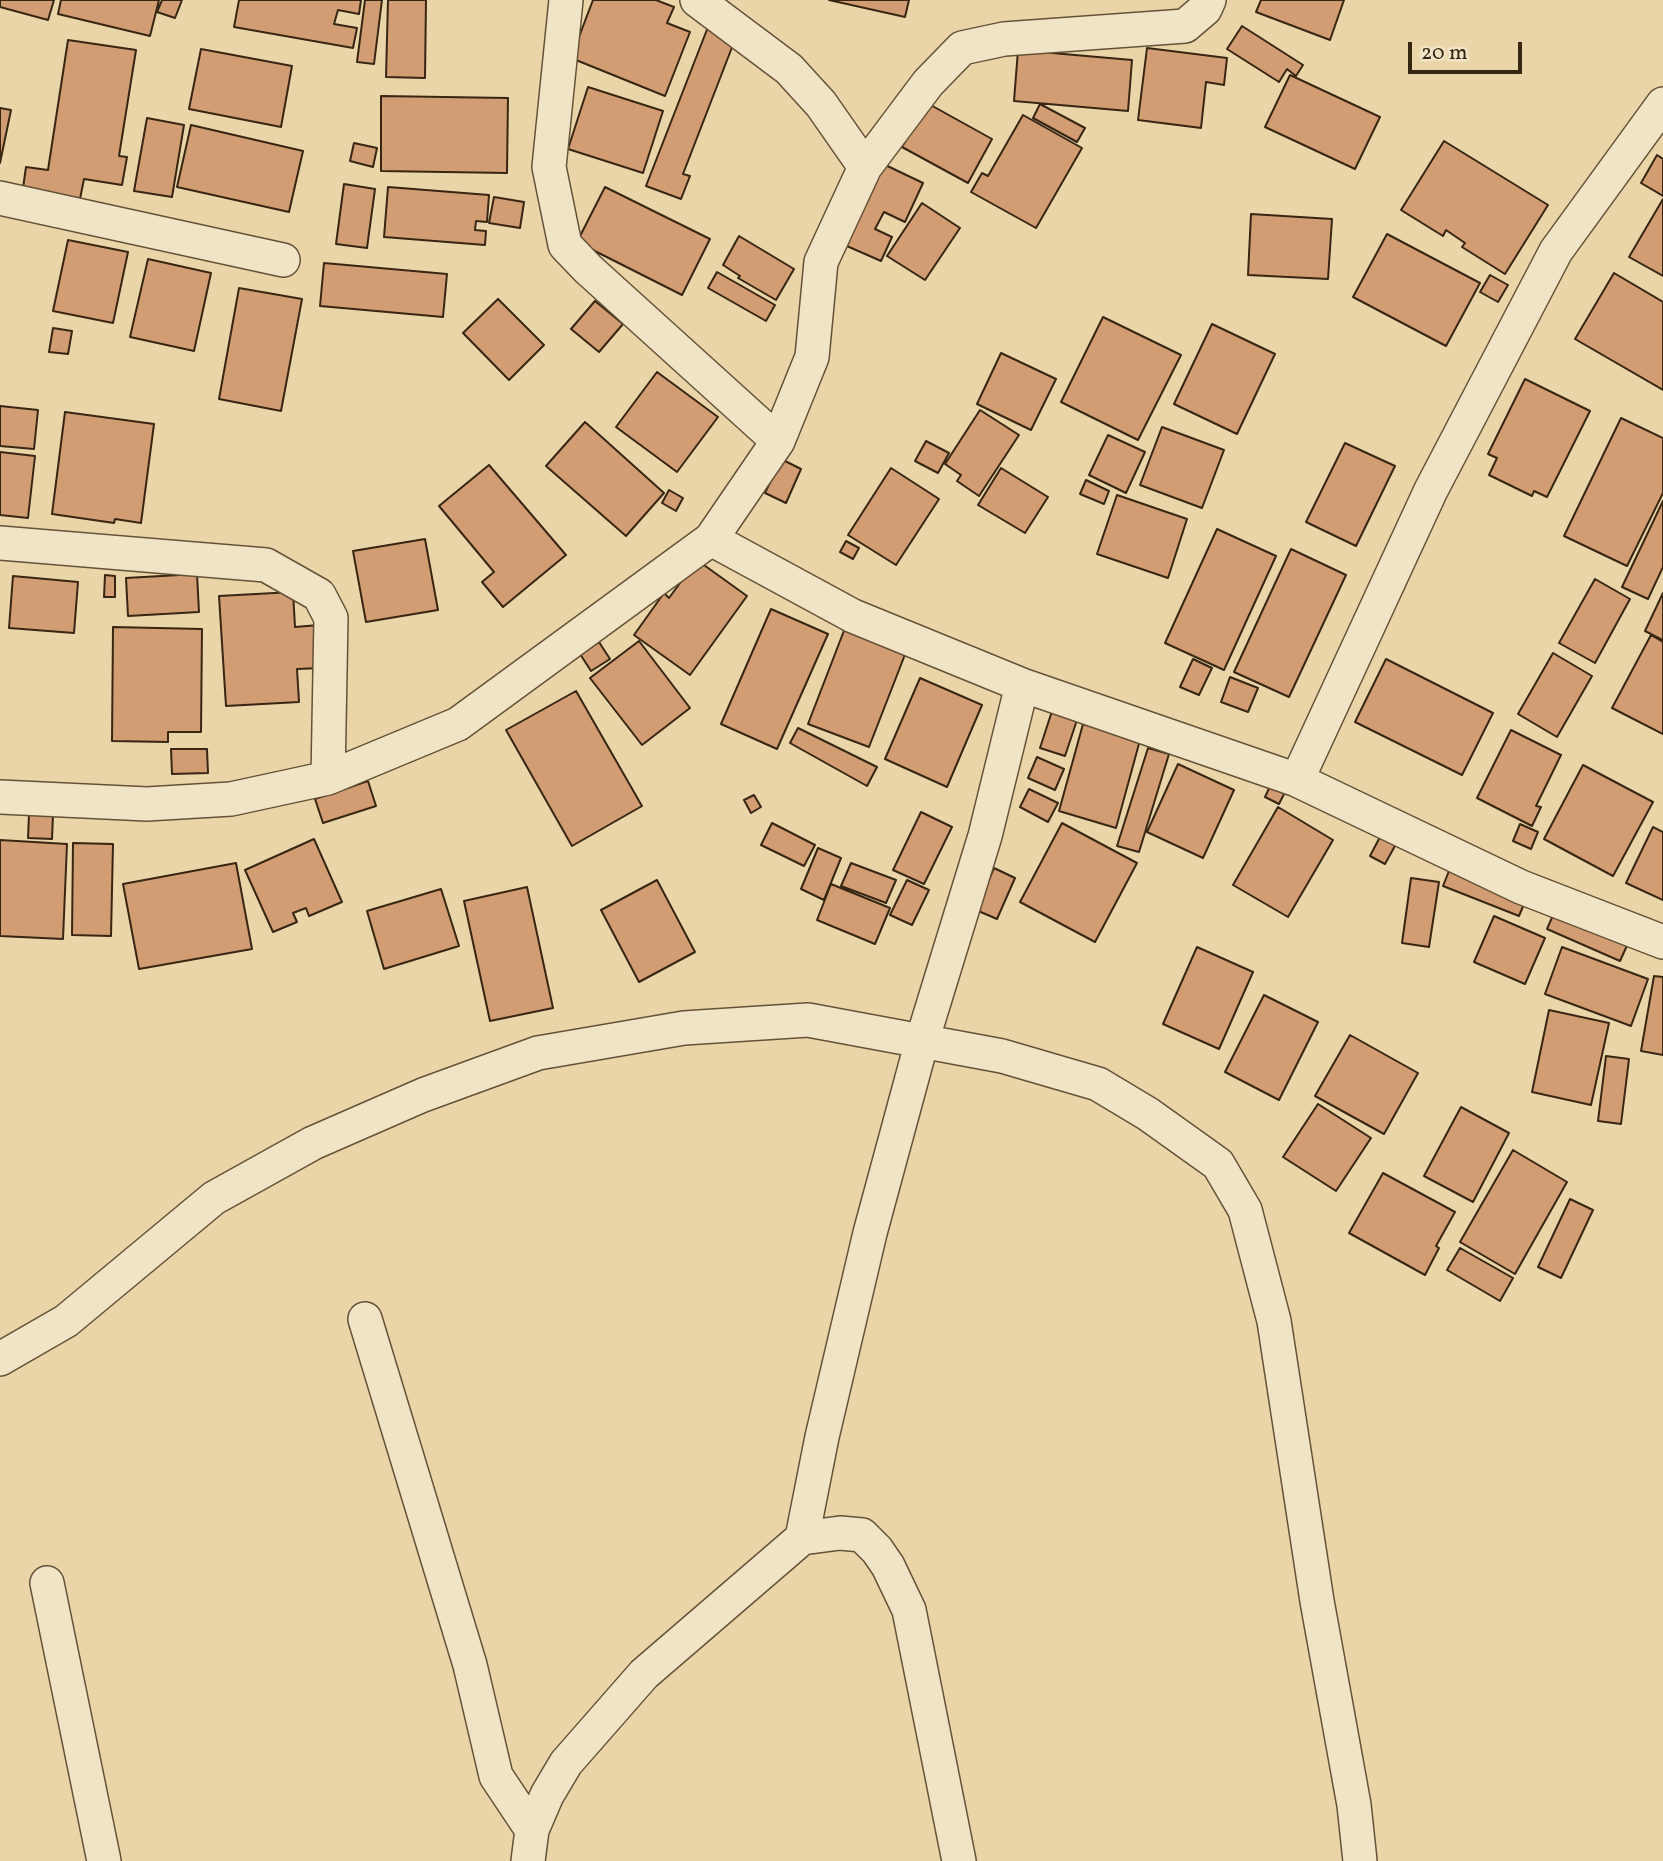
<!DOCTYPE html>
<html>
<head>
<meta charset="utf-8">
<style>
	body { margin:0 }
	#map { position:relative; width:1663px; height:1861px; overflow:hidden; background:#ead5a8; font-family:Vollkorn,serif }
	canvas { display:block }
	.scale { position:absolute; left:1408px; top:42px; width:114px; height:32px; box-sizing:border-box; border:4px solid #372612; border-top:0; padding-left:9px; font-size:21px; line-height:24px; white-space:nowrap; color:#372612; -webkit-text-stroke:5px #f1e4c6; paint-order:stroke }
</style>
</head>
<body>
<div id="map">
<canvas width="1663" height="1861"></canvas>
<div class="scale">20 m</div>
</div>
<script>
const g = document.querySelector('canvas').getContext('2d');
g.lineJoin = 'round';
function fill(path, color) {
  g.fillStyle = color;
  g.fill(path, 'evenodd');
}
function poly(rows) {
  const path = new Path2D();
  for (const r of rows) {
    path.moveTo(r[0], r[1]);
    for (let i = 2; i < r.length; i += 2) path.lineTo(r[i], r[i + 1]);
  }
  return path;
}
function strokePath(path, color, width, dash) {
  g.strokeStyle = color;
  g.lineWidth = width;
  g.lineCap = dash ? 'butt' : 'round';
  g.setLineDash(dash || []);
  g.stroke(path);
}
const building = poly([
	[0,0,54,0,48,20,0,7,0,0],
	[61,0,159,0,150,36,58,14,61,0],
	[162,0,182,0,175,18,157,12,162,0],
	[239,0,361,0,359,14,338,10,334,24,357,28,353,48,234,27,239,0],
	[365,0,382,0,374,64,357,62,365,0],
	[388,0,426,0,425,78,386,77,388,0],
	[593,0,656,0,674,7,667,23,690,32,665,96,571,58,593,0],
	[829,0,909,0,905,17,829,0],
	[1261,0,1344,0,1330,40,1256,12,1261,0],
	[1242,26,1303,65,1296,76,1287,69,1279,82,1227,49,1242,26],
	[708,27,736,37,683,174,690,176,681,199,646,186,708,27],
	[68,40,136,50,119,156,127,157,122,185,84,179,79,204,22,195,26,167,48,170,68,40],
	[1147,48,1227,58,1224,85,1206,82,1201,128,1138,120,1147,48],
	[201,49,292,66,281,127,189,109,201,49],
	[1018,50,1132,60,1128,111,1014,101,1018,50],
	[1290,75,1380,117,1355,169,1265,127,1290,75],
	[588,87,663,111,643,173,568,149,588,87],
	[381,96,508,98,507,173,381,171,381,96],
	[927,103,992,139,968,183,902,147,927,103],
	[1040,104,1085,128,1077,142,1033,118,1040,104],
	[0,108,11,110,0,163,0,108],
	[1023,115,1082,148,1036,228,971,192,982,173,988,176,1023,115],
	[147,118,184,125,172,197,134,191,147,118],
	[191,125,303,151,289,212,177,187,191,125],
	[1444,141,1548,205,1505,274,1462,247,1465,243,1446,230,1443,236,1401,210,1444,141],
	[354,143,377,148,373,167,350,161,354,143],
	[1657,155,1663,159,1663,196,1641,183,1657,155],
	[877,161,923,183,905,222,884,212,875,229,892,237,881,261,840,243,877,161],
	[344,184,375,189,367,248,336,244,344,184],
	[388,187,489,195,487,222,476,221,475,230,486,231,485,245,384,237,388,187],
	[605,187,710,239,682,295,577,242,605,187],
	[494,197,524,202,520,228,489,223,494,197],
	[1663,199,1663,276,1629,257,1663,199],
	[922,203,960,228,925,280,887,256,922,203],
	[1251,214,1332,219,1328,279,1248,275,1251,214],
	[1387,234,1480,283,1446,346,1353,297,1387,234],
	[739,236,794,269,776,300,738,278,740,276,723,265,739,236],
	[68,240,128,252,113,323,53,311,68,240],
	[148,259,211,273,194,351,130,337,148,259],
	[324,263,447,274,443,317,320,306,324,263],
	[717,272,775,305,766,321,708,288,717,272],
	[1614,273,1663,302,1663,390,1575,339,1614,273],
	[1490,275,1508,285,1498,302,1480,292,1490,275],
	[239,288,302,299,281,411,219,399,239,288],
	[498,299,544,345,509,380,463,333,498,299],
	[595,301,623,324,599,352,571,329,595,301],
	[1103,317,1181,355,1138,440,1061,402,1103,317],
	[1212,324,1275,354,1237,434,1174,404,1212,324],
	[53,328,72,331,68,354,49,352,53,328],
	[1001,353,1056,379,1031,430,977,404,1001,353],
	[657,372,718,417,677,472,616,427,657,372],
	[1525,379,1590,411,1547,497,1534,491,1532,496,1489,475,1497,458,1488,454,1525,379],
	[0,406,38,410,34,449,0,446,0,406],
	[980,410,1019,435,979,496,957,481,961,475,945,464,980,410],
	[65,412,154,424,141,523,115,519,114,523,52,514,65,412],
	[1621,418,1663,438,1663,493,1627,566,1564,536,1621,418],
	[585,422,664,493,626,536,546,466,585,422],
	[1162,427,1224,450,1202,508,1140,485,1162,427],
	[1108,435,1145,452,1126,493,1089,475,1108,435],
	[926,441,949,453,938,473,915,461,926,441],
	[1345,443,1395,466,1356,546,1306,522,1345,443],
	[0,452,35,456,28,518,0,515,0,452],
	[781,459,801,469,786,503,765,493,781,459],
	[489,465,566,555,503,607,482,582,494,572,439,506,489,465],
	[891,468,939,499,896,565,848,535,891,468],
	[1001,468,1048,497,1025,533,978,505,1001,468],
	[1086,480,1109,491,1104,504,1080,494,1086,480],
	[669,490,683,498,676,511,662,503,669,490],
	[1117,495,1187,519,1168,578,1097,554,1117,495],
	[1663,501,1663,567,1648,599,1622,587,1663,501],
	[1217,529,1276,556,1224,670,1165,643,1217,529],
	[425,539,438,610,366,622,353,551,425,539],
	[846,541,859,548,853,559,840,552,846,541],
	[1291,549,1346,575,1289,697,1234,672,1291,549],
	[697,560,747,596,690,675,634,635,664,593,669,598,697,560],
	[197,574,199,612,128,616,126,578,197,574],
	[105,575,115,576,115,597,104,597,105,575],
	[13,576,78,582,74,633,9,628,13,576],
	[1595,579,1630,599,1595,663,1559,643,1595,579],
	[293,592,295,627,319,625,322,668,297,669,299,702,226,706,219,596,293,592],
	[1663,593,1663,640,1645,631,1663,593],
	[771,609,828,634,777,749,721,724,771,609],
	[113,627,202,629,201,732,168,732,168,742,112,741,113,627],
	[845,628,906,652,869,747,808,724,845,628],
	[1651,635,1663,642,1663,734,1612,708,1651,635],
	[639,641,690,708,642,745,590,678,639,641],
	[599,642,610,659,591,671,580,654,599,642],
	[1553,653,1592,676,1557,737,1518,714,1553,653],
	[1193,659,1212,668,1199,695,1180,687,1193,659],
	[1386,659,1493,713,1462,775,1355,722,1386,659],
	[1230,677,1258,688,1248,712,1221,702,1230,677],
	[920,678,982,705,947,787,885,759,920,678],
	[576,691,642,806,572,846,506,730,576,691],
	[1052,711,1077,720,1065,756,1040,748,1052,711],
	[1083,724,1140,740,1116,828,1059,811,1083,724],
	[798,728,877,767,867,786,790,743,798,728],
	[1511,730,1561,755,1536,806,1541,807,1532,826,1477,798,1511,730],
	[1148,748,1169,754,1139,852,1117,846,1148,748],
	[171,749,207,749,208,773,172,774,171,749],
	[1037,757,1064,769,1055,790,1028,778,1037,757],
	[1178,764,1234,790,1203,858,1147,832,1178,764],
	[1583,765,1653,802,1613,876,1544,839,1583,765],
	[368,781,376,806,323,823,315,799,368,781],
	[1272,782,1286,790,1279,804,1265,797,1272,782],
	[1029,789,1058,803,1048,822,1020,807,1029,789],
	[754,795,761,807,751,813,744,800,754,795],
	[1278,807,1333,840,1288,917,1233,885,1278,807],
	[921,812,952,827,924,884,893,870,921,812],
	[29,814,53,815,52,839,28,838,29,814],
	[772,823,815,845,804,866,761,845,772,823],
	[1062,823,1137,863,1095,942,1020,902,1062,823],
	[1520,824,1538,832,1531,849,1513,841,1520,824],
	[1653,827,1663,832,1663,900,1626,883,1653,827],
	[1381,835,1396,844,1385,864,1370,856,1381,835],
	[314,839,342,902,309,916,306,908,293,913,297,922,273,932,245,870,314,839],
	[0,840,67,844,63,939,0,936,0,840],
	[73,843,113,844,111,936,72,935,73,843],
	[818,848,841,858,824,900,801,889,818,848],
	[1453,861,1529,892,1519,916,1443,886,1453,861],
	[236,863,252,949,139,969,123,884,236,863],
	[851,863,896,880,886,903,841,886,851,863],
	[994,868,1015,878,997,919,976,910,994,868],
	[1411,878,1439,882,1429,947,1402,943,1411,878],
	[657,880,695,952,639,982,601,910,657,880],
	[907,880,929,890,912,925,890,915,907,880],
	[831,884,890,908,875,944,817,920,831,884],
	[527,887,553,1008,490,1021,464,901,527,887],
	[441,889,459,946,384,969,367,911,441,889],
	[1557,906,1630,939,1620,961,1547,929,1557,906],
	[1494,916,1545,938,1525,984,1474,962,1494,916],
	[1197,947,1253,972,1219,1049,1163,1024,1197,947],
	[1562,947,1648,979,1631,1026,1545,994,1562,947],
	[1654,976,1663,977,1663,1055,1641,1051,1654,976],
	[1264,995,1318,1022,1279,1100,1225,1072,1264,995],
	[1549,1010,1609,1023,1591,1105,1532,1092,1549,1010],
	[1350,1035,1418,1073,1384,1134,1315,1096,1350,1035],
	[1606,1056,1629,1059,1621,1124,1598,1121,1606,1056],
	[1318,1104,1371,1138,1336,1191,1283,1157,1318,1104],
	[1461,1107,1509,1133,1473,1202,1424,1176,1461,1107],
	[1513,1150,1567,1182,1515,1274,1460,1242,1513,1150],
	[1383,1173,1455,1212,1436,1246,1439,1248,1425,1275,1349,1233,1383,1173],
	[1570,1199,1593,1210,1561,1278,1538,1267,1570,1199],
	[1460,1248,1513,1278,1500,1301,1447,1270,1460,1248]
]);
fill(building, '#d39d73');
strokePath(building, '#372612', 2);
const minor = poly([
	[566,0,549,167,565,245,588,269,778,441],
	[697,0,789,69,821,104,865,167],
	[0,198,283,260],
	[711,539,853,616,1022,685,1297,780,1521,887,1663,942],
	[0,543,266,565,319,595,331,618,328,778],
	[1297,780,1431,490,1556,251,1663,104],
	[0,797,147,804,231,799,328,778,458,724,711,539,778,441,812,357,821,262,865,167,928,83,962,48,1004,39,1185,26,1205,9,1209,0],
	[365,1319,470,1665,496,1776,532,1830],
	[0,1359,66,1321,214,1198,313,1143,423,1095,538,1053,684,1028,808,1020,1002,1056,1098,1084,1148,1114,1218,1164,1245,1210,1274,1321,1317,1601,1354,1805,1360,1861],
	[802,1538,822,1437,870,1233,922,1041,985,836,1022,685],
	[47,1583,104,1861],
	[528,1861,532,1830,547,1795,566,1763,644,1674,802,1538,840,1533,862,1535,877,1550,888,1566,909,1610,959,1861]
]);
strokePath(minor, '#645238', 36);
strokePath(minor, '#f1e4c6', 33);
</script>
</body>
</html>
